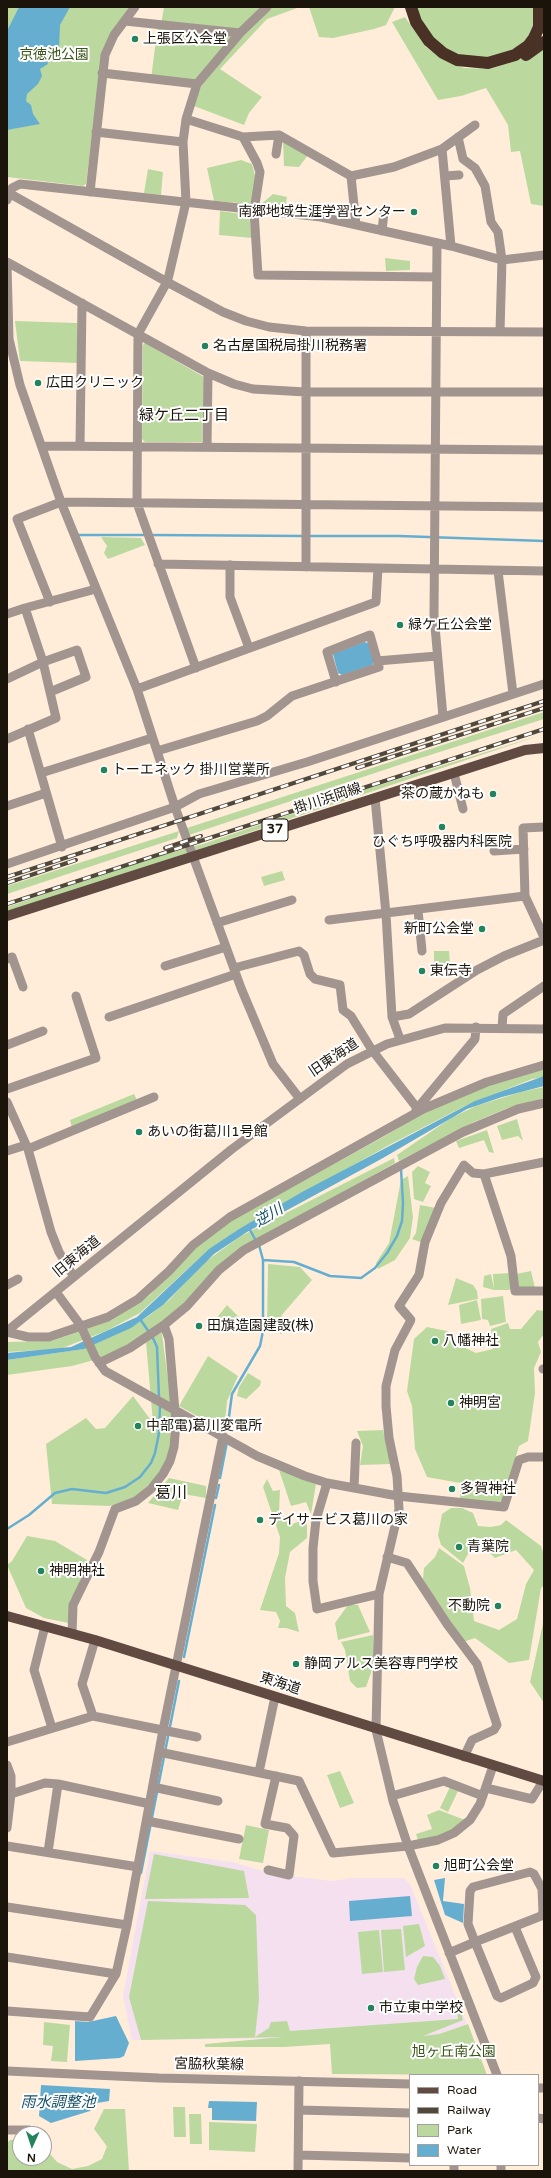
<!DOCTYPE html>
<html>
<head>
<meta charset="utf-8">
<style>
	body { margin:0 }
	#map { position:relative; width:551px; height:2178px; overflow:hidden; background:#ffedda; font-family:"Varela Round",sans-serif }
	canvas { display:block }
	.frame { position:absolute; inset:0; border:8px solid #1b140b; pointer-events:none }
	.legend { position:absolute; left:409px; top:2074px; width:130px; height:92px; box-sizing:border-box; background:#fff; border:1px solid #a4a19d; margin:0; padding:5px 7px; list-style:none; font-size:12px; color:#1b140b }
	.legend li { display:flex; align-items:center; gap:8px; height:20px }
	.legend b { width:20px; border:1px solid #a4a19d }
	.north { position:absolute; left:12px; top:2126px; width:40px; height:40px; box-sizing:border-box; background:#fff; border:1px solid #a4a19d; border-radius:50%; rotate:183deg; font-size:11px; font-weight:700; line-height:16px; text-align:center; color:#1b140b }
	.north::after { content:''; display:block; margin:auto; width:14px; height:18px; background:#22835c; clip-path:polygon(50% 0,100% 100%,50% 72%,0 100%) }
</style>
</head>
<body>
<div id="map">
<canvas width="551" height="2178"></canvas>
<div class="frame"></div>
<ul class="legend">
<li><b style="height:5px;background:#614a41"></b>Road</li>
<li><b style="height:5px;background:#51483c"></b>Railway</li>
<li><b style="height:11px;background:#bbd99f"></b>Park</li>
<li><b style="height:11px;background:#66aed0"></b>Water</li>
</ul>
<div class="north">N</div>
</div>
<script>
const g = document.querySelector('canvas').getContext('2d');
g.lineJoin = 'round';
function fill(path, color) {
  g.fillStyle = color;
  g.fill(path, 'evenodd');
}
function poly(rows) {
  const path = new Path2D();
  for (const r of rows) {
    path.moveTo(r[0], r[1]);
    for (let i = 2; i < r.length; i += 2) path.lineTo(r[i], r[i + 1]);
  }
  return path;
}
function strokePath(path, color, width, dash) {
  g.strokeStyle = color;
  g.lineWidth = width;
  g.lineCap = dash ? 'butt' : 'round';
  g.setLineDash(dash || []);
  g.stroke(path);
}
function write(font, color, halo, rows, align = 'center') {
  g.font = font + ' "Varela Round","Noto Sans JP",sans-serif';
  g.lineWidth = 4;
  g.setLineDash([]);
  g.textBaseline = 'middle';
  g.strokeStyle = halo;
  g.fillStyle = color;
  for (const [text, x, y, turn = 0] of rows) {
    g.save();
    g.translate(x, y);
    g.rotate((+turn || 0) * Math.PI / 180);
    g.textAlign = isNaN(turn) ? turn : align;
    if (halo) g.strokeText(text, 0, 0);
    g.fillText(text, 0, 0);
    g.restore();
  }
}
fill(poly([
	[150,1851,232,1862,273,1874,332,1881,352,1878,404,1878,410,1884,467,2024,420,2040,329,2038,132,2040,123,1996]
]), '#f4e0ef');
fill(poly([
	[7,7,134,7,102,57,86,184,83,186,7,177],
	[164,7,300,7,267,19,220,69,262,97,249,113,244,125,194,106,197,92,242,32,193,84,151,79,158,24,161,25],
	[309,7,395,7,386,25,374,29,333,38,319,37],
	[415,7,536,7,532,34,523,44,493,59,458,56,433,40,422,26],
	[405,17,426,47,440,58,464,68,490,69,527,57,544,41,544,206,531,204,520,151,511,152,508,125,486,88,461,96,438,100,392,22],
	[283,140,308,155,299,167,284,166],
	[241,160,252,164,256,179,251,204,214,201,207,168],
	[148,169,163,172,161,195,144,193],
	[273,194,287,197,285,209,260,205],
	[220,211,249,215,252,238,219,235],
	[385,258,410,261,410,270,386,271],
	[15,321,77,323,77,363,20,361],
	[145,343,204,377,202,442,145,442,142,439,143,345],
	[101,537,141,538,145,545,108,559,104,553,107,546],
	[544,712,544,719,408,762,189,835,187,828],
	[544,734,107,880,7,913,7,907,158,856,203,844,344,796],
	[179,831,177,838,7,894,7,886],
	[282,871,285,880,264,886,261,877],
	[434,951,449,951,450,965,434,966],
	[544,1068,544,1077,532,1079,463,1107,391,1144,239,1229,205,1253,140,1313,106,1331,60,1349,7,1352,7,1342,52,1341,112,1320,150,1295,191,1248,221,1226,385,1136,455,1094],
	[544,1087,544,1098,508,1108,474,1122,399,1161,397,1155,451,1118,476,1106,521,1092],
	[134,1094,137,1100,72,1128,70,1120],
	[517,1119,523,1141,518,1136,502,1140,497,1126],
	[487,1130,494,1153,489,1152,484,1140,459,1148,456,1141],
	[394,1158,395,1163,254,1241,219,1266,177,1311,147,1333,109,1356,72,1366,7,1375,7,1360,83,1349,130,1328,150,1315,169,1300,202,1264,241,1236],
	[418,1166,430,1172,425,1183,431,1186,423,1202,414,1199,412,1172],
	[408,1176,413,1217,410,1238,395,1260,378,1269,376,1263,389,1243,401,1180],
	[420,1205,436,1208,423,1243,412,1239,416,1233],
	[268,1264,300,1267,312,1280,281,1316,290,1324,281,1334,267,1325],
	[531,1271,535,1288,521,1289,517,1284,516,1274],
	[511,1273,513,1287,509,1290,494,1290,483,1287,484,1276,491,1274,494,1289,493,1274],
	[456,1278,473,1285,477,1291,478,1299,448,1305],
	[503,1296,506,1322,490,1326,488,1320,482,1319,481,1299],
	[477,1300,481,1320,461,1324,459,1305],
	[227,1305,239,1317,226,1329,215,1320],
	[537,1310,544,1311,544,1334,538,1342,541,1352,534,1368,535,1393,528,1441,519,1446,502,1504,460,1500,460,1483,427,1477,415,1449,412,1406,407,1391,414,1339,427,1327,447,1331,457,1344,476,1353,493,1349,491,1329,508,1323,510,1329,521,1329],
	[161,1327,175,1432,165,1463,155,1479,135,1497,110,1506,52,1504,46,1444,86,1418,96,1429,105,1428,133,1396,153,1423,146,1342],
	[208,1356,238,1376,227,1401,224,1431,179,1406],
	[248,1373,261,1381,260,1386,246,1399,237,1396,239,1387],
	[383,1430,391,1464,360,1465,363,1446,357,1431],
	[279,1470,316,1484,311,1514,306,1502,291,1506],
	[169,1478,206,1486,206,1498,183,1494,178,1510,148,1503],
	[267,1479,273,1491,280,1490,279,1513,292,1524,307,1519,307,1538,290,1552,285,1578,286,1606,295,1613,299,1632,286,1628,278,1628,280,1621,276,1612,260,1610,279,1553,280,1537,263,1487],
	[451,1508,462,1508,473,1513,478,1526,491,1527,501,1525,506,1520,541,1546,544,1555,544,1585,541,1588,529,1660,509,1663,475,1638,463,1642,441,1611,423,1579,424,1568,435,1557,439,1548,464,1566,470,1588,474,1621,499,1630,517,1619,526,1584,534,1570,516,1550,495,1558,486,1549,473,1545,463,1563,441,1545,438,1535,442,1514],
	[27,1536,55,1541,87,1560,76,1592,70,1600,69,1623,44,1618,26,1608,7,1565,12,1561],
	[348,1605,358,1605,370,1632,338,1640,335,1623],
	[544,1619,544,1703,530,1682],
	[373,1635,374,1660,371,1673,366,1687,357,1688,350,1681,345,1650,341,1642],
	[340,1771,354,1803,340,1808,327,1775],
	[450,1787,458,1791,448,1812,440,1808],
	[439,1810,465,1820,458,1828,419,1843,416,1834,432,1829,427,1815],
	[246,1825,269,1830,263,1863,239,1859],
	[154,1854,244,1871,249,1898,145,1899],
	[148,1901,245,1905,256,1915,259,2000,255,2037,269,2028,271,2022,287,2021,290,2031,458,2019,457,2007,459,2006,463,2020,423,2036,439,2034,468,2024,487,2075,332,2074,330,2044,284,2047,205,2047,205,2044,283,2037,141,2040,129,1997],
	[419,1924,425,1946,406,1957,403,1926],
	[401,1929,405,1970,384,1972,381,1930],
	[379,1930,383,1972,362,1974,358,1932],
	[423,1956,433,1957,440,1966,445,1979,418,1985,414,1979,417,1967],
	[44,2022,70,2025,67,2062,51,2061,53,2046,43,2045],
	[173,2107,185,2107,186,2137,174,2137],
	[104,2109,125,2109,129,2171,41,2171,39,2169,40,2171,7,2171,7,2143,10,2140,20,2139,20,2158,44,2158,44,2141,47,2142,45,2148,57,2162,72,2169,88,2166,102,2159,107,2146,109,2149,94,2129],
	[189,2114,201,2114,202,2144,190,2144],
	[209,2122,257,2124,255,2152,209,2150]
]), '#bbd99f');
fill(poly([
	[19,7,70,7,60,25,59,50,47,60,48,64,40,69,42,76,38,84,27,94,26,101,31,105,33,114,40,124,7,130,7,31],
	[364,642,368,643,374,662,372,665,342,675,338,673,333,654],
	[544,1076,544,1086,502,1097,467,1109,383,1158,247,1232,214,1254,163,1305,131,1328,84,1349,7,1360,7,1353,71,1347,137,1317,209,1249,239,1229,302,1192,475,1101],
	[445,1878,443,1901,464,1904,463,1923,445,1915,434,1880],
	[410,1896,412,1916,350,1921,349,1901],
	[116,2016,129,2043,124,2056,120,2058,75,2061,75,2021,88,2022],
	[41,2085,110,2089,109,2101,97,2103,90,2111,51,2123,39,2116],
	[209,2101,257,2102,256,2121,212,2120,212,2108,208,2108]
]), '#66aed0');
strokePath(poly([
	[79,535,146,535],
	[151,535,304,536],
	[309,536,399,536,544,541],
	[249,1228,256,1241],
	[259,1245,263,1260],
	[140,1319,149,1332],
	[152,1336,157,1347,159,1398],
	[228,1424,232,1394,260,1346,263,1331,263,1260,294,1262,330,1276,361,1278,375,1268,387,1253,397,1236,402,1221,403,1203,401,1169],
	[220,1478,227,1442],
	[216,1498,219,1485],
	[7,1529,29,1515,55,1493,72,1489,106,1493,125,1487,140,1477,151,1463,155,1453,159,1433,160,1405],
	[184,1657,215,1505],
	[141,1873,179,1681]
]), '#66aed0', 2.5);
strokePath(poly([
	[125,21,240,33],
	[102,73,197,84],
	[186,119,243,137,279,135,351,176,356,225],
	[96,132,183,142],
	[243,137,257,163,260,172,254,211,258,275,436,277],
	[458,137,463,159,475,168,485,186,491,222,498,232,502,260,500,331],
	[442,149,451,246],
	[276,154,279,135],
	[351,176,394,167,442,149,475,125],
	[445,176,459,175],
	[7,192,167,282,223,312,246,321,269,327,306,331,544,332],
	[90,192,105,55,114,35,135,7],
	[7,200,12,188,20,184,321,217,451,246,502,260,544,255],
	[382,231,384,212],
	[437,243,434,615,443,717],
	[7,262,208,373,234,384,253,389,306,392,544,392],
	[7,265,9,339,20,385,61,502,137,689,175,807,241,988,273,1064,300,1099],
	[42,446,544,450],
	[80,446,82,303],
	[207,447,208,373],
	[158,564,544,571],
	[230,565,230,597,249,648],
	[306,567,306,331],
	[498,571,513,694],
	[50,602,17,519,61,502,544,507],
	[7,614,25,608],
	[377,661,437,656],
	[196,668,137,503,138,334,167,282,169,275,186,202,183,142,186,119,197,84,240,33,267,7],
	[7,679,43,662,77,650,86,677,50,692],
	[137,689,376,602,378,568],
	[28,729,62,847],
	[7,739,56,718,43,662,25,608,96,589],
	[157,751,257,721,267,716,292,696,379,667,370,635,327,652,336,682],
	[41,773,152,738],
	[454,773,463,809],
	[375,798,386,914,392,1017,400,1039],
	[7,806,46,793],
	[544,827,523,828,525,896,544,937],
	[494,851,524,849],
	[7,864,175,807,199,794,307,762,544,684],
	[418,910,422,951],
	[329,920,525,896],
	[217,923,292,900],
	[7,959,12,957,23,987],
	[165,966,226,947],
	[234,968,299,951,304,955,310,974,315,979,340,985,343,1010,351,1016,372,1050,417,1108],
	[109,1017,236,974],
	[392,1017,409,1014,477,970,504,956,544,940],
	[502,1028,503,1014,544,986],
	[7,1045,43,1031],
	[7,1089,96,1058,76,996],
	[7,1102,28,1149,51,1232,59,1252,74,1277],
	[416,1110,475,1039,476,1027],
	[28,1149,154,1097],
	[7,1151,26,1145],
	[484,1174,511,1256,515,1291,544,1291],
	[7,1285,18,1279],
	[56,1292,81,1326,95,1357,105,1371,257,1456,305,1476,327,1483,398,1496,504,1507,519,1460,528,1457,544,1457],
	[7,1331,232,1149,347,1064,387,1044,445,1028,544,1029],
	[7,1332,28,1337,49,1337,108,1317,138,1299,169,1271,193,1245,230,1217,423,1109,487,1082,544,1065],
	[99,1363,130,1348,164,1325,187,1306,219,1270,244,1250,463,1132,518,1109,544,1103],
	[543,1369,544,1369],
	[327,1483,316,1520,313,1548,313,1581,317,1609,379,1594],
	[354,1488,356,1443],
	[387,1557,407,1563,447,1624,477,1664,497,1725,494,1730,472,1740,464,1757],
	[45,1626,34,1670,52,1728],
	[72,1634,73,1605,99,1552,115,1509,136,1501,151,1489,163,1474,170,1461,174,1447,176,1423,169,1339,164,1325],
	[93,1716,82,1684,95,1640],
	[7,1742,93,1716,197,1737],
	[159,1752,299,1781,333,1853,408,1846,438,1840,454,1833,470,1820,480,1804,493,1766],
	[7,1765,11,1776,11,1794,7,1828],
	[259,1772,275,1697],
	[153,1787,218,1801],
	[486,1788,532,1799,543,1781],
	[11,1794,45,1783,58,1784,150,1804],
	[392,1796,444,1781,483,1796],
	[147,1821,239,1839],
	[7,1846,138,1867],
	[48,1852,58,1784],
	[268,1870,289,1875,294,1836,287,1828,265,1824,276,1776],
	[7,1907,127,1925],
	[449,1953,475,1942,541,1916,543,1912,542,1889,534,1874,530,1872,473,1887,470,1891,468,1924,475,1942,497,1996,501,1998,533,1983,536,1977,515,1927],
	[7,1957,116,1974],
	[7,2011,90,2017,116,1974,127,1925,163,1730,223,1436],
	[7,2071,159,2078,410,2084],
	[497,2075,408,1846,393,1801,376,1730,379,1594,399,1509,397,1476,389,1438,386,1406,386,1386,395,1350,411,1320,399,1306,419,1275,425,1242,441,1203,464,1165,473,1173,484,1174,544,1162],
	[538,2088,544,2088],
	[299,2110,410,2113],
	[538,2118,544,2119],
	[7,2130,29,2130,42,2134],
	[299,2155,410,2158],
	[298,2171,299,2081],
	[454,2171,454,2165],
	[501,2171,501,2165]
]), '#a2948f', 9);
strokePath(poly([
	[7,916,525,750,544,748],
	[7,1616,95,1640,544,1781]
]), '#614a41', 10);
strokePath(poly([
	[411,7,416,22,429,41,443,53,457,60,488,63,515,55,528,46,534,38,539,27,539,7],
	[526,55,544,42]
]), '#493126', 12);
const rail = poly([
	[357,768,544,708],
	[165,848,201,836],
	[7,877,544,701],
	[7,883,76,860],
	[7,904,544,729]
]);
strokePath(rail, '#51483c', 4);
strokePath(rail, '#fff', 2.5, [8]);
for (const [x, y, r, color] of [
	[135,39,4,"#22835c"],
	[414,212,4,"#22835c"],
	[205,346,4,"#22835c"],
	[38,383,4,"#22835c"],
	[400,625,4,"#22835c"],
	[104,770,4,"#22835c"],
	[493,794,4,"#22835c"],
	[442,827,4,"#22835c"],
	[482,929,4,"#22835c"],
	[422,971,4,"#22835c"],
	[139,1132,4,"#22835c"],
	[199,1326,4,"#22835c"],
	[435,1341,4,"#22835c"],
	[451,1403,4,"#22835c"],
	[138,1426,4,"#22835c"],
	[452,1489,4,"#22835c"],
	[260,1520,4,"#22835c"],
	[459,1547,4,"#22835c"],
	[41,1571,4,"#22835c"],
	[498,1606,4,"#22835c"],
	[296,1664,4,"#22835c"],
	[436,1866,4,"#22835c"],
	[371,2008,4,"#22835c"]
]) {
  const dot = new Path2D();
  dot.arc(x, y, r, 0, 2 * Math.PI);
  g.fillStyle = color;
  g.fill(dot);
  strokePath(dot, '#fff', 1.5);
}
for (const [x, y, w] of [
	[275,830,26]
]) {
  const box = new Path2D();
  box.roundRect(x - w / 2, y - 11, w, 22, 3);
  g.fillStyle = '#fff';
  g.fill(box);
  strokePath(box, '#1b140b', 1);
}
write('bold 13px', '#1b140b', null, [
	["37",275,830]
]);
write('14px', '#1b140b', '#fff', [
	["上張区公会堂",143,39],
	["南郷地域生涯学習センター",406,212,"right"],
	["名古屋国税局掛川税務署",213,346],
	["広田クリニック",46,383],
	["緑ケ丘公会堂",408,625],
	["トーエネック 掛川営業所",112,770],
	["茶の蔵かねも",485,794,"right"],
	["ひぐち呼吸器内科医院",442,842,"center"],
	["新町公会堂",474,929,"right"],
	["東伝寺",430,971],
	["あいの街葛川1号館",147,1132],
	["田旗造園建設(株)",207,1326],
	["八幡神社",443,1341],
	["神明宮",459,1403],
	["中部電)葛川変電所",146,1426],
	["多賀神社",460,1489],
	["デイサービス葛川の家",268,1520],
	["青葉院",467,1547],
	["神明神社",49,1571],
	["不動院",490,1606,"right"],
	["静岡アルス美容専門学校",304,1664],
	["旭町公会堂",444,1866],
	["市立東中学校",379,2008]
], 'left');
write('14px', '#3a5517', '#fff', [
	["京徳池公園",54,55],
	["旭ヶ丘南公園",454,2052]
]);
write('14px', '#1b140b', '#fff', [
	["掛川浜岡線",328,799,-18],
	["旧東海道",334,1058,-34],
	["旧東海道",77,1257,-39],
	["東海道",280,1684,18],
	["宮脇秋葉線",209,2065,1]
]);
write('15px', '#1b140b', '#fff', [
	["緑ケ丘二丁目",184,416]
]);
write('italic 15px', '#155168', '#fff', [
	["逆川",269,1216,-31],
	["雨水調整池",58,2103]
]);
write('16px', '#1b140b', '#fff', [
	["葛川",171,1494]
]);
</script>
</body>
</html>
